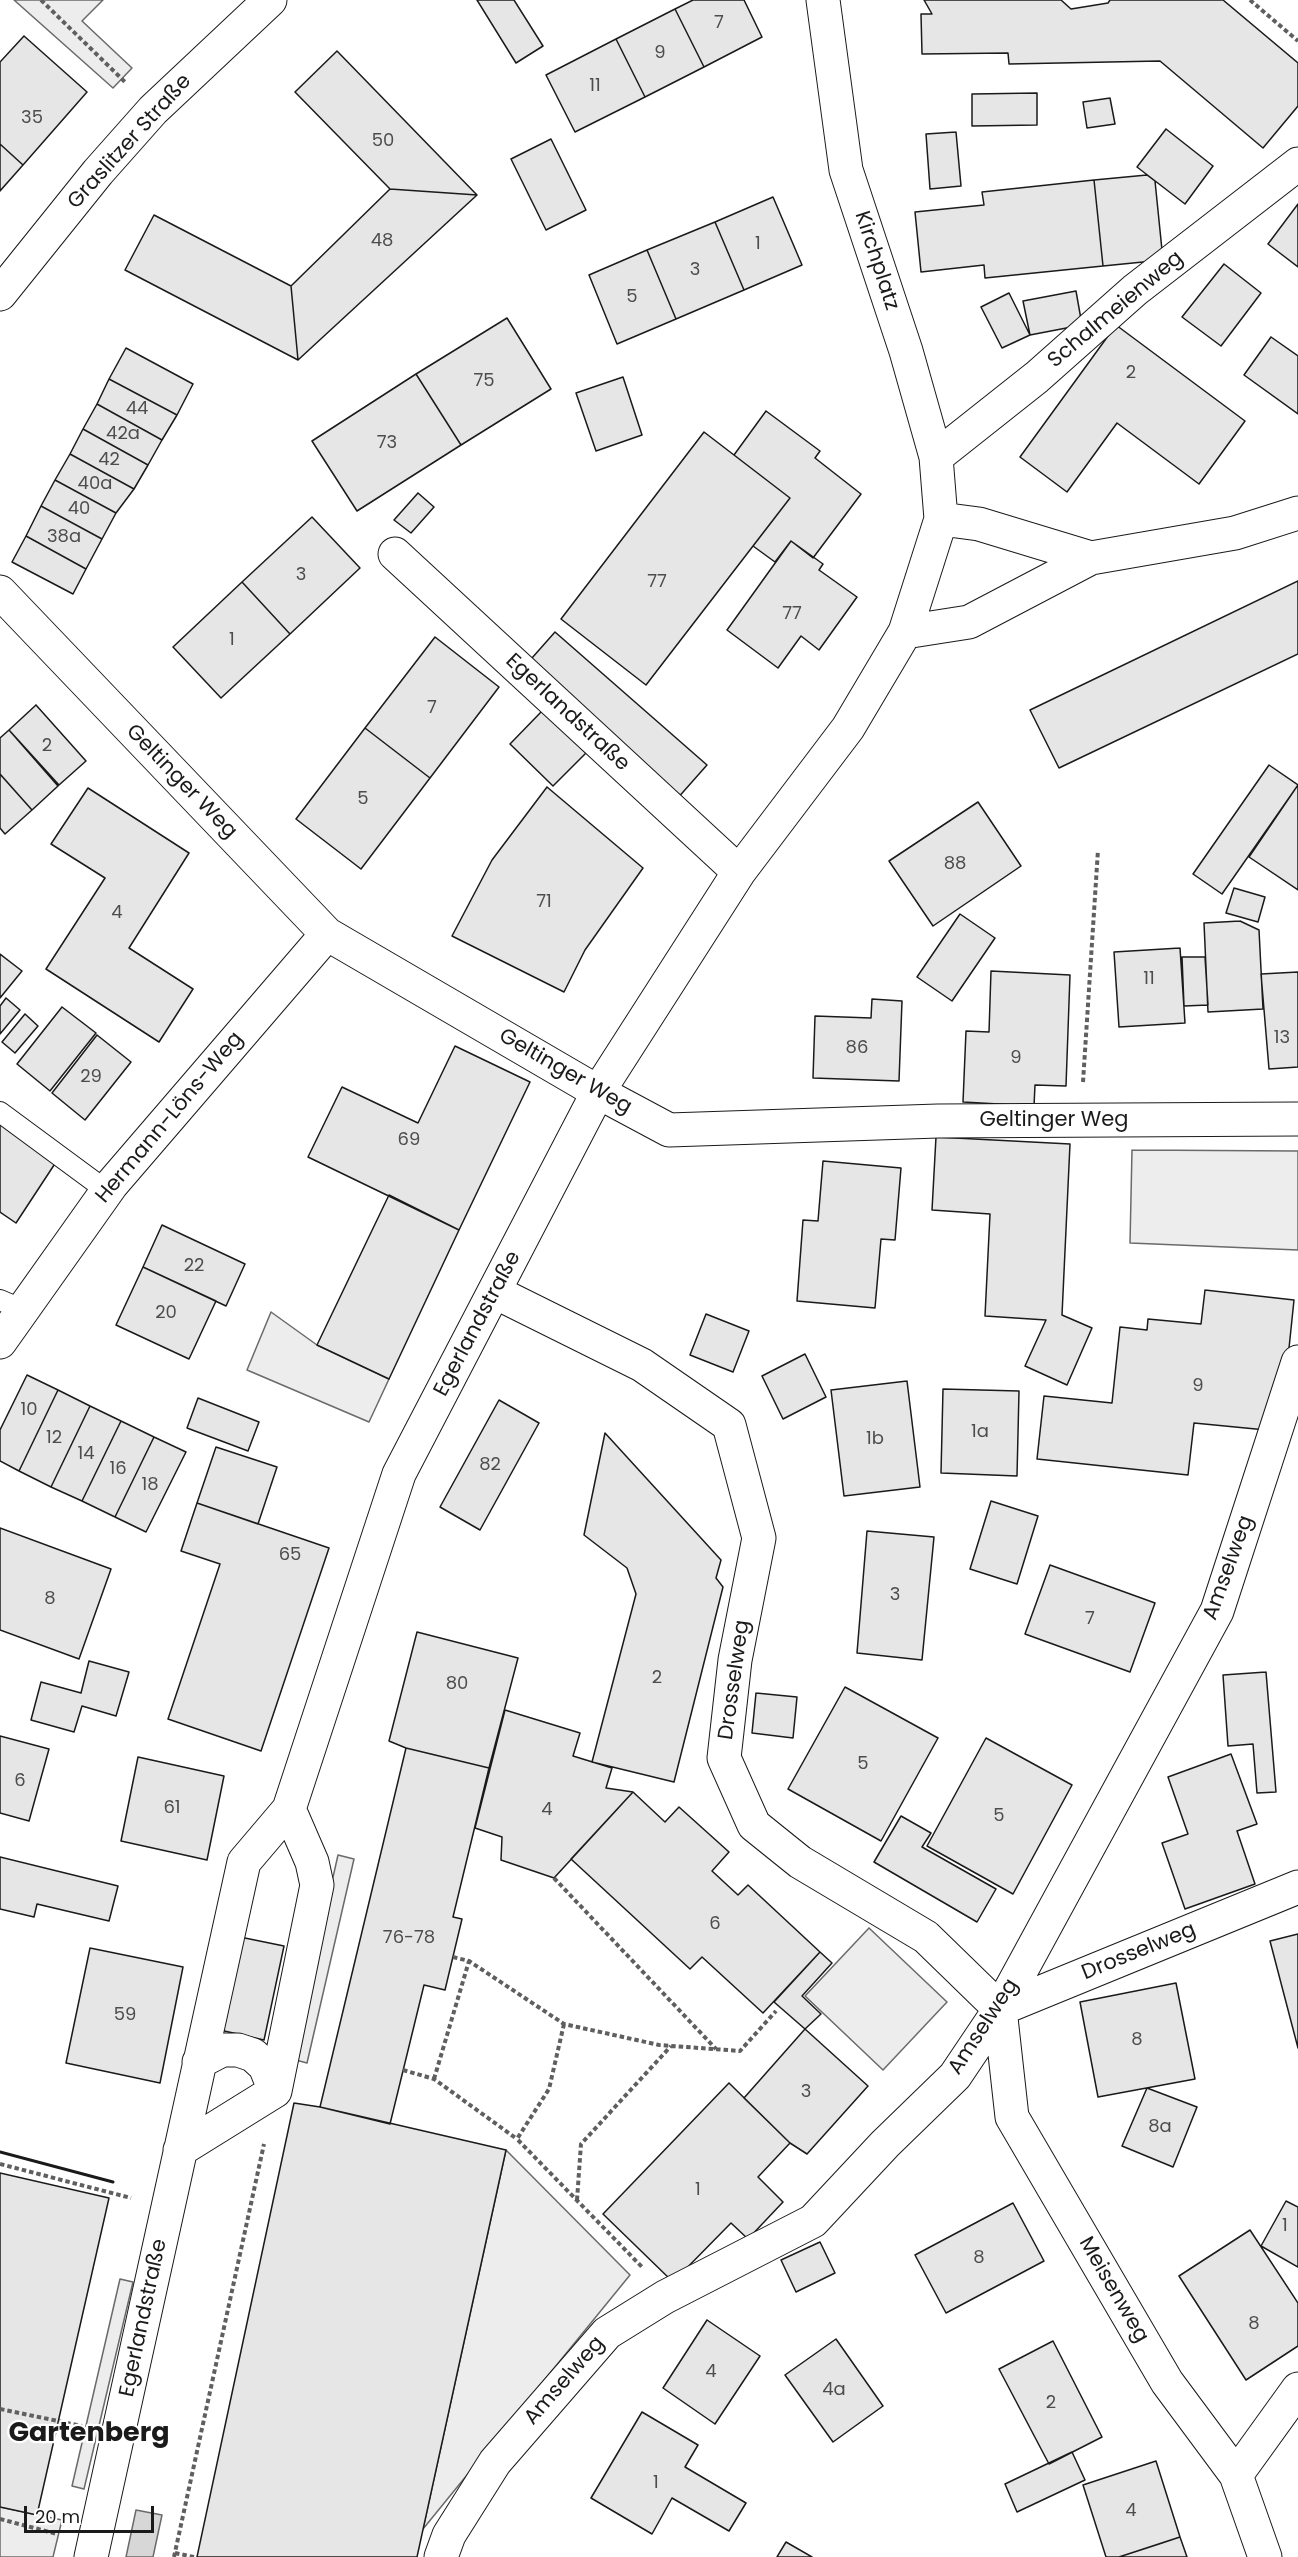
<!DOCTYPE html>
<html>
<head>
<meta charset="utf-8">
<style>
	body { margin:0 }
	#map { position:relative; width:1298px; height:2557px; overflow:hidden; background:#fff; font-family:Poppins,sans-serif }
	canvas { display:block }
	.scale { position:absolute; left:24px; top:2506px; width:130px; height:27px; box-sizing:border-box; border:3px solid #1a1a1a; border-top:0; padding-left:8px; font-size:18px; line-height:21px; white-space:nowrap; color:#1a1a1a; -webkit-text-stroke:4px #fff; paint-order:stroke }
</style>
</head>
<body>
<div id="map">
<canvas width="1298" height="2557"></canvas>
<div class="scale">20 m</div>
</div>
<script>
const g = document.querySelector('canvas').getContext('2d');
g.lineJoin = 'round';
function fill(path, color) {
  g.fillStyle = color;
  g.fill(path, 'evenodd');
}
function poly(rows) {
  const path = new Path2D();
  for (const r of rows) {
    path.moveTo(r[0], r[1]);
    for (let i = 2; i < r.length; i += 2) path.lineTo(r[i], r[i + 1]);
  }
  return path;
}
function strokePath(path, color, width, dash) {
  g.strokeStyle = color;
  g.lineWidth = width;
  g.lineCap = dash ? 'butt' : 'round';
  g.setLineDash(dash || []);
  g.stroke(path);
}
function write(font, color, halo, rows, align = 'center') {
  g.font = font + ' Poppins,sans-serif';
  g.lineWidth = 4.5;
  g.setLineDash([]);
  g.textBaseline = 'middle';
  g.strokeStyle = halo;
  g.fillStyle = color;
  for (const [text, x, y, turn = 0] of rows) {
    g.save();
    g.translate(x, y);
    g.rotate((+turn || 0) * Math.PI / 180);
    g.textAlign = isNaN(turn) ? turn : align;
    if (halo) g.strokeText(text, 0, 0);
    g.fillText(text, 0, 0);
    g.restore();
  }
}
const built = poly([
	[14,0,103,0,82,21,132,68,113,88,14,0],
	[1132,1150,1298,1151,1298,1250,1130,1243,1132,1150],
	[271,1312,317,1345,389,1379,369,1422,247,1370,271,1312],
	[338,1855,354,1859,307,2063,292,2059,338,1855],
	[869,1928,947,2002,883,2070,805,1996,869,1928],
	[506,2150,630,2275,423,2529,506,2150],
	[120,2279,133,2282,84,2489,72,2486,120,2279],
	[0,2507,62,2520,53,2557,0,2557,0,2507]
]);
fill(built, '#ededed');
strokePath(built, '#6a6a6a', 1.5);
const water = poly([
	[136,2510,162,2515,153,2557,126,2557,136,2510]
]);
fill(water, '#d7d7d7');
strokePath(water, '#6a6a6a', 1.5);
const building = poly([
	[477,0,514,0,543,46,516,63,477,0],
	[693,0,744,0,762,37,704,67,675,9,693,0],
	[924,0,1061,0,1071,9,1108,3,1110,0,1223,0,1298,63,1298,106,1263,148,1160,61,1009,64,1008,53,922,54,921,14,932,14,924,0],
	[675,9,704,67,645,97,616,39,675,9],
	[24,36,87,92,23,165,0,144,0,62,24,36],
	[616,39,645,97,575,132,546,75,616,39],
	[337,51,477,195,390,189,295,92,337,51],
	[1037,93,1037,125,972,126,972,94,1037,93],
	[1110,98,1115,124,1087,128,1083,102,1110,98],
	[1166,129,1213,166,1185,204,1137,167,1166,129],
	[956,132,961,186,930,189,926,134,956,132],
	[551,139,586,210,546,230,511,159,551,139],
	[0,144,23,165,0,191,0,144],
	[1147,175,1155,181,1163,260,1103,266,1094,180,1147,175],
	[1094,180,1103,266,985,278,984,265,921,272,915,212,984,205,982,192,1094,180],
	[390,189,477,195,298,360,291,286,390,189],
	[773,197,802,265,744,290,715,222,773,197],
	[1298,204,1298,267,1268,244,1298,204],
	[154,215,291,286,298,360,125,270,154,215],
	[715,222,744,290,676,319,647,250,715,222],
	[647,250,676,319,617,344,589,275,647,250],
	[1224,264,1261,293,1221,346,1182,317,1224,264],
	[1076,291,1082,325,1030,335,1023,301,1076,291],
	[1009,293,1030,335,1002,348,981,307,1009,293],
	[507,318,551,389,461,445,416,374,507,318],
	[1116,325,1245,421,1199,484,1117,423,1067,492,1020,457,1116,325],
	[1271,337,1298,356,1298,414,1244,375,1271,337],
	[126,348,193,384,177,415,109,379,126,348],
	[416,374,461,445,357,511,312,441,416,374],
	[623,377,642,435,596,451,576,393,623,377],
	[109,379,177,415,162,440,97,404,109,379],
	[97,404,162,440,148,465,83,429,97,404],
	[766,411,820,451,815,458,861,494,813,558,791,541,775,562,753,546,790,498,734,455,766,411],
	[83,429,148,465,134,489,70,454,83,429],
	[704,432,790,498,646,685,561,619,704,432],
	[70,454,134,489,116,513,55,480,70,454],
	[55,480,116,513,102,539,41,506,55,480],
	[418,493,434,507,411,533,394,520,418,493],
	[41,506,102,539,86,569,26,536,41,506],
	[312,517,360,568,290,634,242,582,312,517],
	[26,536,86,569,73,594,12,562,26,536],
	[791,541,823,564,819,570,857,597,819,650,801,636,778,668,727,630,791,541],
	[1298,581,1298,654,1059,768,1030,710,1298,581],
	[242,582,290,634,221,698,173,647,242,582],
	[555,632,707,765,676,800,524,667,555,632],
	[435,637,499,687,430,778,365,728,435,637],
	[36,705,86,761,59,785,9,730,36,705],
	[542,711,586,753,553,786,510,744,542,711],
	[365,728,430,778,361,869,296,819,365,728],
	[9,730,58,786,32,810,0,774,0,738,9,730],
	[1269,765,1298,785,1222,894,1193,874,1269,765],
	[0,774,32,810,5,834,0,828,0,774],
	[1298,785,1298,890,1249,857,1298,785],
	[547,787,643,868,585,950,564,992,452,936,492,860,547,787],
	[88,788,189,853,129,948,193,989,159,1042,46,969,105,878,51,844,88,788],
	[978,802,1021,866,933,926,889,861,978,802],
	[1234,888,1265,897,1258,922,1226,913,1234,888],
	[960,914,995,938,952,1001,917,977,960,914],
	[1240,921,1259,930,1263,1009,1208,1012,1204,923,1240,921],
	[1180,948,1185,1023,1119,1027,1114,952,1180,948],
	[0,954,22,971,0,998,0,954],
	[1182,957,1205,957,1208,1005,1184,1006,1182,957],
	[991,971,1070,975,1066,1086,1035,1085,1034,1106,963,1102,966,1031,989,1032,991,971],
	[1298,972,1298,1067,1269,1069,1261,974,1298,972],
	[6,998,20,1010,0,1034,0,1006,6,998],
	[872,999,902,1001,899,1081,813,1078,815,1016,871,1018,872,999],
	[62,1007,96,1033,50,1091,17,1064,62,1007],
	[25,1014,38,1026,15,1053,2,1042,25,1014],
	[97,1035,131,1062,85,1120,52,1093,97,1035],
	[455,1046,530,1082,459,1230,308,1157,342,1087,418,1123,455,1046],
	[0,1123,58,1159,16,1223,0,1212,0,1123],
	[936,1137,1070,1144,1062,1315,1092,1328,1067,1385,1025,1366,1046,1320,985,1316,990,1214,932,1210,936,1137],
	[823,1161,901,1168,895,1240,881,1239,875,1308,797,1301,803,1220,818,1221,823,1161],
	[389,1195,459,1230,389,1379,317,1345,389,1195],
	[162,1225,245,1264,226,1306,143,1267,162,1225],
	[143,1267,216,1301,189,1359,116,1325,143,1267],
	[1205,1290,1294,1300,1286,1377,1266,1430,1194,1423,1188,1475,1037,1459,1044,1396,1112,1403,1120,1327,1147,1330,1148,1319,1201,1324,1205,1290],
	[706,1314,749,1331,733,1372,690,1355,706,1314],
	[805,1354,826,1397,783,1419,762,1376,805,1354],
	[27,1375,58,1390,19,1471,0,1461,0,1430,27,1375],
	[907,1381,920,1487,844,1496,831,1390,907,1381],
	[943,1389,1019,1391,1017,1476,941,1473,943,1389],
	[58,1390,90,1406,51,1487,19,1471,58,1390],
	[198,1398,259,1422,248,1451,187,1428,198,1398],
	[499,1400,539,1423,480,1530,440,1507,499,1400],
	[90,1406,121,1421,82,1501,51,1487,90,1406],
	[121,1421,154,1437,115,1517,82,1501,121,1421],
	[605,1433,721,1560,716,1578,723,1587,674,1782,592,1762,636,1594,627,1568,584,1535,605,1433],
	[154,1437,186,1452,146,1532,115,1517,154,1437],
	[216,1447,277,1467,258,1524,197,1503,216,1447],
	[991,1501,1038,1516,1017,1584,970,1569,991,1501],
	[197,1503,329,1548,261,1751,168,1719,220,1564,181,1551,197,1503],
	[0,1528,111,1569,79,1659,0,1630,0,1528],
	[867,1531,934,1537,922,1660,857,1653,867,1531],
	[1050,1565,1155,1603,1130,1672,1025,1634,1050,1565],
	[417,1632,518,1658,489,1768,406,1748,389,1741,417,1632],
	[89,1661,129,1672,116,1716,82,1706,74,1732,31,1720,41,1682,81,1693,89,1661],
	[1266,1672,1276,1792,1257,1793,1253,1744,1228,1746,1223,1675,1266,1672],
	[845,1687,938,1738,881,1841,788,1789,845,1687],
	[756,1693,797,1697,793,1738,752,1733,756,1693],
	[505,1710,580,1733,573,1756,612,1768,606,1788,633,1792,554,1878,501,1860,502,1837,475,1828,505,1710],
	[0,1736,49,1749,29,1821,0,1813,0,1736],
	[986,1738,1072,1785,1013,1894,927,1846,986,1738],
	[406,1748,489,1768,453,1917,462,1919,445,1990,424,1985,390,2124,320,2107,406,1748],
	[1231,1754,1257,1824,1237,1831,1255,1884,1185,1909,1162,1843,1188,1834,1168,1777,1231,1754],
	[138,1757,224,1776,207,1860,121,1841,138,1757],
	[633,1792,665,1822,679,1807,729,1852,712,1871,738,1895,748,1885,820,1952,763,2013,702,1957,690,1969,571,1859,633,1792],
	[901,1816,931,1833,922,1847,996,1889,977,1922,874,1862,901,1816],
	[0,1857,118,1886,109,1921,37,1904,34,1917,0,1909,0,1857],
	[1298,1934,1298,2048,1270,1941,1298,1934],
	[240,1937,284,1946,264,2040,220,2030,240,1937],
	[90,1948,183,1967,160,2083,66,2063,90,1948],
	[820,1952,832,1963,802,1996,821,2014,805,2029,774,2002,820,1952],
	[1176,1983,1195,2079,1098,2097,1080,2002,1176,1983],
	[805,2029,868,2086,807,2154,790,2143,744,2098,805,2029],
	[729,2083,790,2143,758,2177,783,2202,748,2239,731,2223,673,2282,603,2214,729,2083],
	[1147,2088,1197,2107,1173,2167,1122,2146,1147,2088],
	[294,2103,320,2107,506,2150,417,2557,197,2557,294,2103],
	[0,2173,109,2198,37,2515,0,2507,0,2173],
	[1286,2201,1298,2207,1298,2267,1261,2246,1286,2201],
	[1013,2203,1044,2261,946,2313,915,2255,1013,2203],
	[1250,2230,1298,2303,1298,2346,1246,2380,1179,2276,1250,2230],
	[820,2242,835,2273,796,2292,781,2260,820,2242],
	[707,2320,760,2356,715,2424,663,2388,707,2320],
	[836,2339,883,2406,833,2442,785,2375,836,2339],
	[1053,2341,1102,2437,1049,2464,999,2369,1053,2341],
	[642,2412,698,2445,685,2467,746,2503,729,2531,672,2498,652,2534,591,2498,642,2412],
	[1072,2452,1085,2480,1017,2512,1005,2484,1072,2452],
	[1156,2461,1180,2537,1119,2557,1106,2557,1083,2485,1156,2461],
	[1180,2537,1187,2557,1119,2557,1159,2544,1180,2537],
	[786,2542,812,2557,777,2557,786,2542]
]);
fill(building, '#e6e6e6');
strokePath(building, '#1a1a1a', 1.5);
const service = poly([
	[0,1112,107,1191],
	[0,1300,21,1309]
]);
const minor = poly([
	[0,294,98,172,153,110,270,0],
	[936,457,1037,377,1135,290,1298,164],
	[941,519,979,524,1091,558],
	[395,554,739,872],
	[0,592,327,934,598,1092,669,1130,938,1121,1298,1119],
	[905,632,969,622,1091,558,1235,533,1298,513],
	[495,1292,642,1365,729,1425,759,1538,735,1660,724,1758,754,1825,800,1862,926,1937,1000,2009,1298,1887],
	[0,1342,112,1184,327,934],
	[1000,2009,1012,2117,1167,2382,1236,2475,1265,2557],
	[199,2062,222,2050,238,2050,253,2055,265,2066,275,2091],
	[180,2150,275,2091,317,1885,312,1862,289,1809],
	[1236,2475,1298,2389],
	[91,2557,244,1862,289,1809,399,1474,598,1092,739,872,848,728,905,632,941,519,936,457,906,351,846,170,823,0],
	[441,2557,449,2535,495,2462,607,2333,665,2297,813,2221,885,2144,955,2076,1000,2009,1217,1611,1298,1362]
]);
strokePath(service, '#1a1a1a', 22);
strokePath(minor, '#1a1a1a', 35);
strokePath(poly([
	[41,0,125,82],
	[1250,0,1298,41],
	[1083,1082,1098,850],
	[554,1878,716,2049],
	[453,1957,469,1961,564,2024,659,2045,740,2051,776,2011],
	[564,2024,549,2089,517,2139,642,2267],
	[403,2070,434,2079,517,2139],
	[434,2079,469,1961],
	[0,2164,131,2198],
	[577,2200,581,2144,671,2046],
	[0,2409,82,2426],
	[0,2519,57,2534],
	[175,2553,194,2557],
	[174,2557,264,2144]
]), '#5f5f5f', 4, [4.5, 3]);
strokePath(service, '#fff', 20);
strokePath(minor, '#fff', 33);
strokePath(poly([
	[0,2152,113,2182]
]), '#1a1a1a', 3);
write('18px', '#4d4d4d', null, [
	["7",719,23],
	["9",660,53],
	["11",595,86],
	["35",32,118],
	["50",383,141],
	["48",382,241],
	["1",758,244],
	["3",695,270],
	["5",632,297],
	["2",1131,373],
	["75",484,381],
	["44",137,409],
	["42a",123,434],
	["73",387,443],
	["42",109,460],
	["40a",95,484],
	["40",79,509],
	["38a",64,537],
	["3",301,575],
	["77",657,582],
	["77",792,614],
	["1",232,640],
	["7",432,708],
	["2",47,746],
	["5",363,799],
	["88",955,864],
	["71",544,902],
	["4",117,913],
	["11",1149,979],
	["13",1282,1038],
	["86",857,1048],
	["9",1016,1058],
	["29",91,1077],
	["69",409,1140],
	["22",194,1266],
	["20",166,1313],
	["9",1198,1386],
	["10",29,1410],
	["1a",980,1432],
	["12",54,1438],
	["1b",875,1439],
	["14",86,1454],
	["82",490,1465],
	["16",118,1469],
	["18",150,1485],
	["65",290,1555],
	["3",895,1595],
	["8",50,1599],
	["7",1090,1619],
	["2",657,1678],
	["80",457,1684],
	["5",863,1764],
	["6",20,1781],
	["61",172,1808],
	["4",547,1810],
	["5",999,1816],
	["6",715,1924],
	["76-78",409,1938],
	["59",125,2015],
	["8",1137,2040],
	["3",806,2092],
	["8a",1160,2127],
	["1",698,2190],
	["1",1285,2226],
	["8",979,2258],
	["8",1254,2324],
	["4",711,2372],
	["4a",834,2390],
	["2",1051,2403],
	["1",656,2483],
	["4",1131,2511]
]);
write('21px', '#1a1a1a', '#fff', [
	["Graslitzer Straße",130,142,-48],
	["Kirchplatz",876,261,72],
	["Schalmeienweg",1116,310,-40],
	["Egerlandstraße",567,713,43],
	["Geltinger Weg",181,782,46],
	["Geltinger Weg",565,1072,30],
	["Hermann-Löns-Weg",170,1118,-50],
	["Geltinger Weg",1054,1121],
	["Egerlandstraße",478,1324,-62],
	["Amselweg",1229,1568,-70],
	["Drosselweg",735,1680,-82],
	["Drosselweg",1139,1952,-22],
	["Amselweg",984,2027,-57],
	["Meisenweg",1113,2290,60],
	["Egerlandstraße",144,2318,-78],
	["Amselweg",565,2381,-49]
]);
write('bold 27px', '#1a1a1a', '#fff', [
	["Gartenberg",89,2434]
]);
</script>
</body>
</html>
